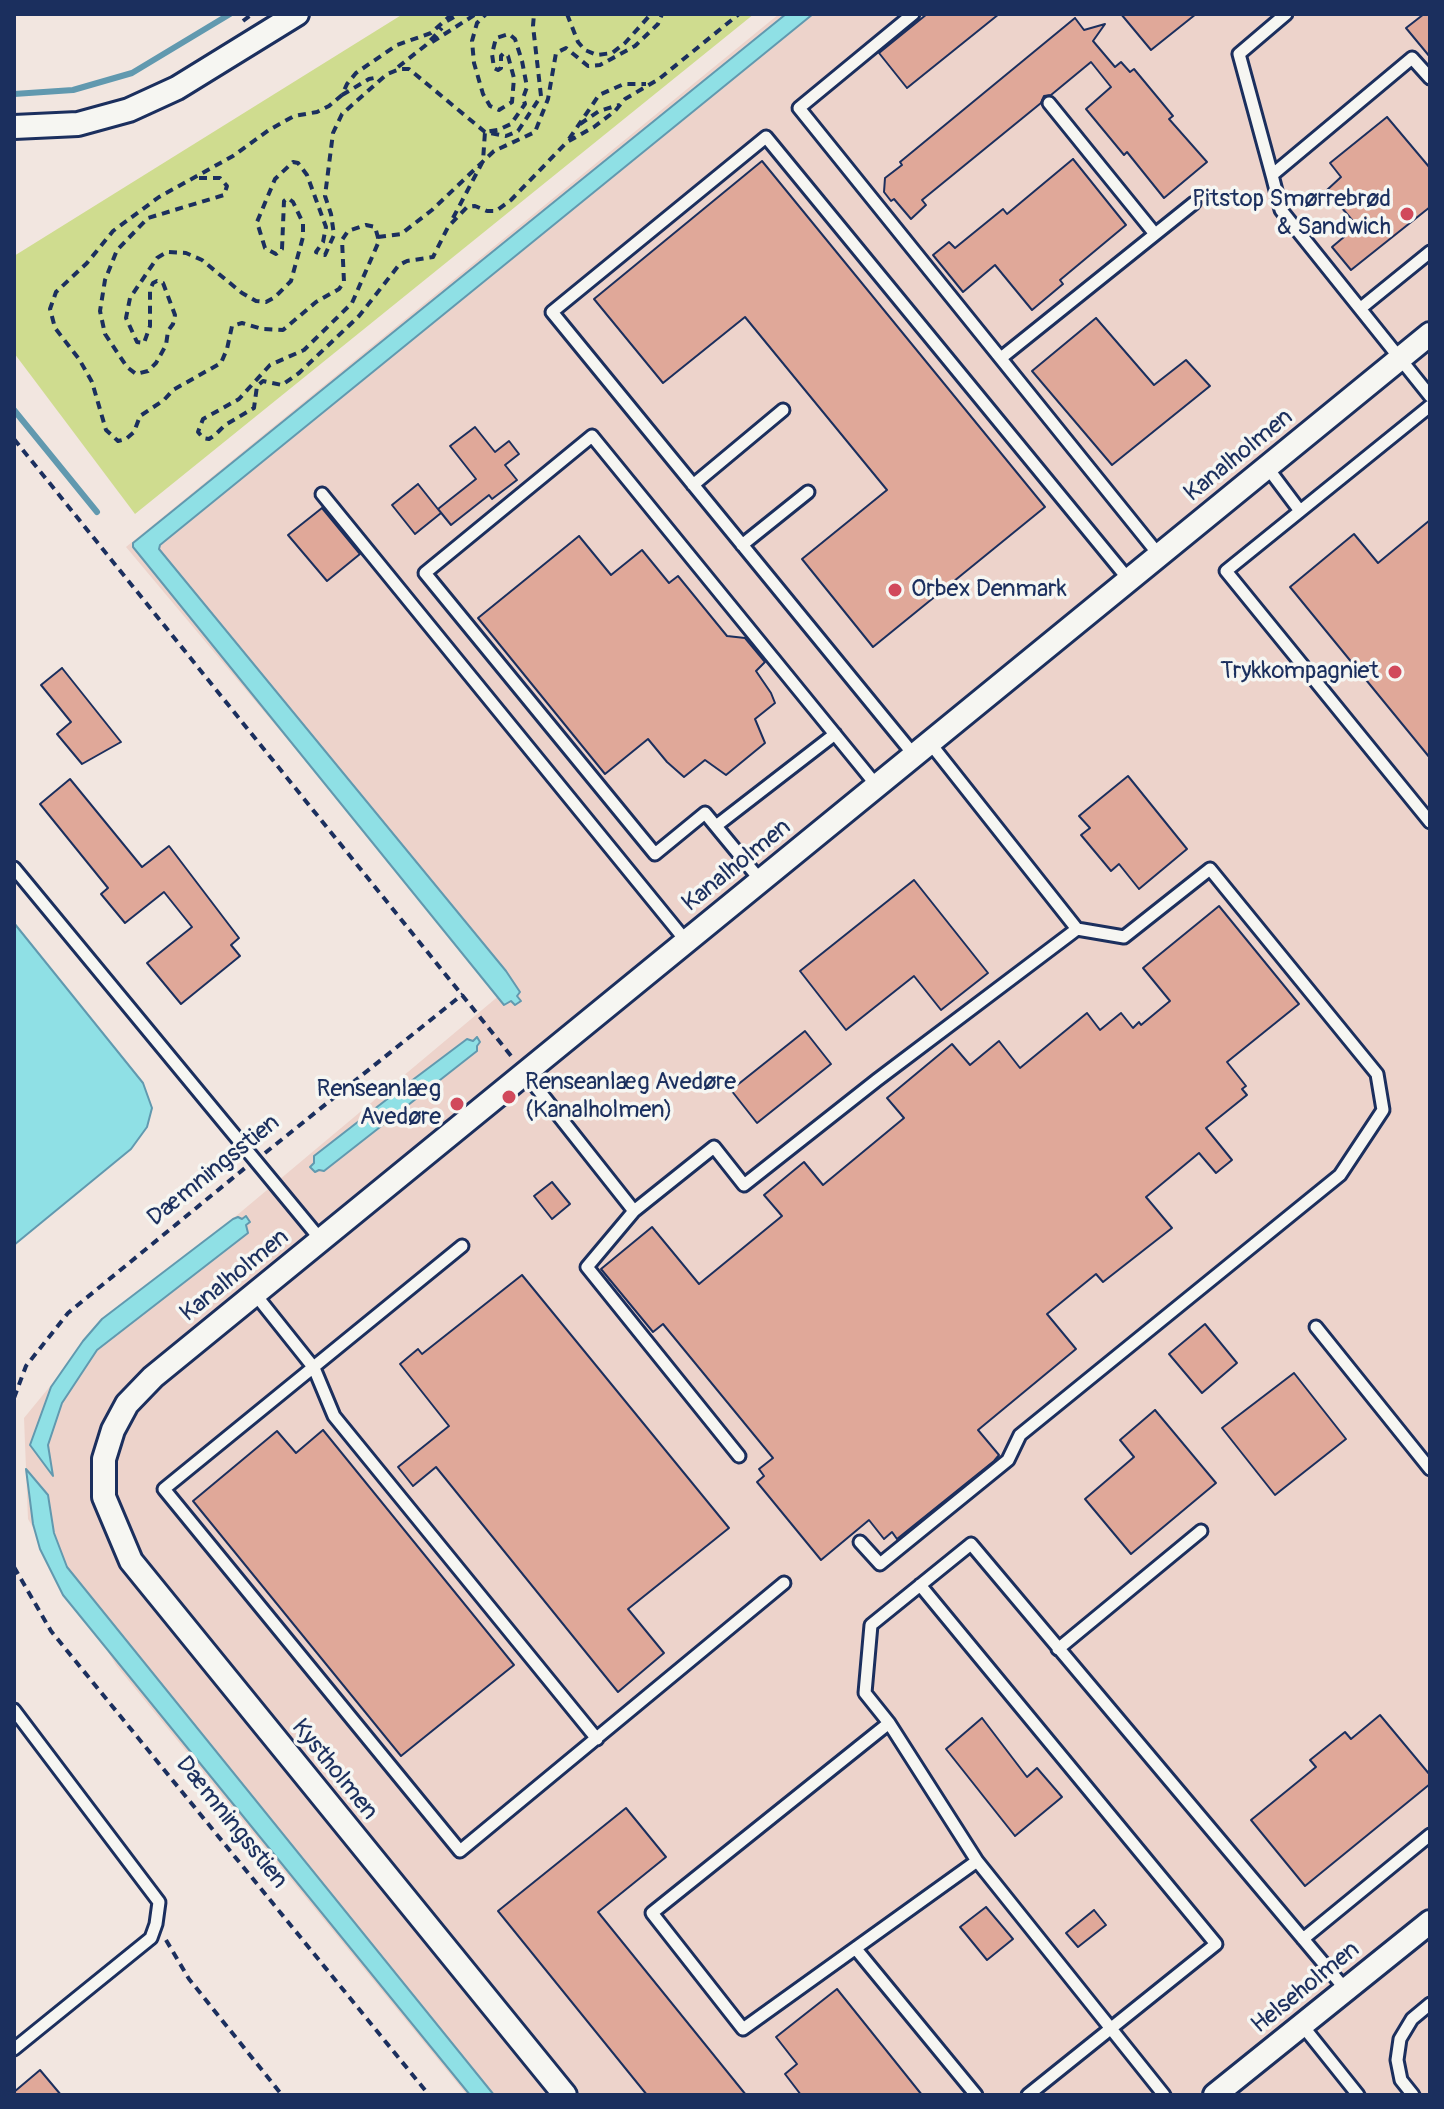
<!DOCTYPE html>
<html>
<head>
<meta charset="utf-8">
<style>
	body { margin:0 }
	#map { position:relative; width:1444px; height:2109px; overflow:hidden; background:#f2e6e0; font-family:Pangolin,sans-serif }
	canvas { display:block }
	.frame { position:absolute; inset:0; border:16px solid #1b2f5e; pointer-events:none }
</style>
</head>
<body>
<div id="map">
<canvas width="1444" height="2109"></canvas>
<div class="frame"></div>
</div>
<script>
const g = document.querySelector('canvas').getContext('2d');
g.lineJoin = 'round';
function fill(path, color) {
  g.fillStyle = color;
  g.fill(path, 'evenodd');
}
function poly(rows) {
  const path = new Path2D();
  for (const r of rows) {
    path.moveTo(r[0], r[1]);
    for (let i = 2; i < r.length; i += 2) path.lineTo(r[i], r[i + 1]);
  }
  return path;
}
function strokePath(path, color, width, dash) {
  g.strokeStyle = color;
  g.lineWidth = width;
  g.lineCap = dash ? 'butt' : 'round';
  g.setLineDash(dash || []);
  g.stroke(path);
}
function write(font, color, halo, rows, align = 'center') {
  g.font = font + ' Pangolin,sans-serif';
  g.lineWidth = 7;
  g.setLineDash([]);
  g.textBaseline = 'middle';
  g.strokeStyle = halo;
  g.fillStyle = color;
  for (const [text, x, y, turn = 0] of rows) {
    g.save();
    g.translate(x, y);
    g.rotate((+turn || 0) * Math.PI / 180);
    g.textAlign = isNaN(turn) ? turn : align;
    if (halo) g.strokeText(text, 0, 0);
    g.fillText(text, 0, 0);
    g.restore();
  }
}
fill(poly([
	[779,14,1430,14,1430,2095,467,2095,116,1665,28,1519,24,1418,88,1340,501,994,126,547]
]), '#edd3cb');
fill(poly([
	[403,14,754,14,135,514,14,353,14,256]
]), '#cfdc8f');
const water = poly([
	[786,14,813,14,160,545,159,549,506,971,520,992,517,996,521,1001,515,1005,511,1001,504,1005,133,547,133,543,786,14],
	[14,923,143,1083,152,1108,147,1127,131,1149,14,1245,14,923],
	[477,1037,480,1042,477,1046,477,1051,324,1171,319,1170,315,1172,310,1167,314,1163,314,1156,386,1100,467,1039,473,1041,477,1037],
	[246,1216,250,1222,246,1225,248,1233,97,1350,62,1403,48,1445,53,1476,30,1445,51,1387,83,1341,102,1319,233,1219,238,1217,242,1219,246,1216],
	[26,1469,48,1495,54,1533,67,1567,494,2095,470,2095,63,1595,40,1549,33,1524,26,1469]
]);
fill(water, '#8fe0e5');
strokePath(water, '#6199af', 2);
strokePath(poly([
	[14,94,73,90,132,73,230,14],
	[14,410,97,512]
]), '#6199af', 6);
const building = poly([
	[927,14,999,14,907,88,879,53,927,14],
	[1121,14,1196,14,1151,50,1121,14],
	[1424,14,1430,14,1430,57,1406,28,1424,14],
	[1075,18,1084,30,1105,24,1093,41,1115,67,1121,62,1130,72,1134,69,1173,116,1169,119,1207,162,1164,198,1127,152,1124,155,1086,109,1111,87,1091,62,1051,95,1044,96,1041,103,922,200,926,205,911,219,894,199,891,201,884,192,885,178,902,165,900,162,1075,18],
	[1387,117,1430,168,1430,207,1351,270,1332,247,1357,226,1327,190,1341,177,1330,163,1387,117],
	[1073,159,1126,225,1060,280,1063,284,1032,310,995,265,963,292,933,255,949,242,955,248,1003,209,1007,214,1073,159],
	[762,161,1045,507,873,647,802,559,887,490,745,317,663,383,594,299,762,161],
	[1096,318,1154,385,1186,360,1210,386,1112,465,1032,371,1096,318],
	[475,427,495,452,509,441,519,454,505,465,517,480,492,499,489,495,451,525,438,509,476,479,450,446,475,427],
	[418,484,441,513,415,534,392,505,418,484],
	[322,508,360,554,327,581,288,535,322,508],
	[1430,520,1430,758,1290,587,1354,534,1378,563,1430,520],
	[579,536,611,575,642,550,669,583,678,576,727,636,745,638,765,662,756,671,771,693,775,703,755,719,765,743,726,775,705,760,684,777,667,762,648,739,605,774,478,618,579,536],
	[62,668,121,742,82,764,57,734,71,722,41,685,62,668],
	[1128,776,1187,849,1139,889,1119,864,1111,871,1081,835,1090,828,1079,816,1128,776],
	[70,779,142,867,169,846,239,938,231,945,240,956,181,1004,147,963,192,927,164,892,125,923,101,894,108,888,40,804,70,779],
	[914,880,988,973,941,1010,914,976,846,1030,800,971,914,880],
	[1219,906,1299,1004,1227,1062,1246,1086,1242,1089,1247,1095,1206,1128,1232,1160,1216,1173,1199,1153,1146,1197,1172,1228,1103,1282,1096,1274,1047,1314,1076,1349,978,1430,999,1455,994,1461,897,1539,892,1532,884,1539,869,1520,821,1560,757,1482,764,1476,759,1469,773,1458,663,1324,653,1332,601,1269,652,1227,699,1284,782,1216,764,1195,804,1162,823,1185,904,1118,887,1098,952,1044,970,1065,999,1041,1020,1068,1087,1013,1100,1030,1121,1013,1133,1028,1139,1022,1141,1025,1170,1001,1143,968,1219,906],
	[805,1031,831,1064,757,1123,731,1090,805,1031],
	[552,1182,570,1204,552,1219,534,1196,552,1182],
	[522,1275,729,1528,628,1609,664,1653,618,1692,436,1467,413,1486,398,1467,449,1426,400,1364,418,1349,422,1354,522,1275],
	[1205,1324,1237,1363,1202,1393,1169,1354,1205,1324],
	[1294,1373,1346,1439,1275,1495,1222,1428,1294,1373],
	[1155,1410,1216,1483,1131,1554,1085,1499,1134,1457,1120,1440,1155,1410],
	[323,1430,514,1665,401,1756,193,1501,277,1431,296,1453,323,1430],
	[1380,1715,1430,1775,1430,1784,1305,1886,1251,1820,1316,1767,1310,1760,1345,1732,1351,1739,1380,1715],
	[982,1718,1027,1777,1037,1768,1062,1797,1015,1836,946,1749,982,1718],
	[626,1808,666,1857,598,1912,746,2095,647,2095,498,1911,626,1808],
	[986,1907,1013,1939,987,1960,960,1927,986,1907],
	[1094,1910,1106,1925,1078,1947,1066,1933,1094,1910],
	[837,1989,922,2095,801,2095,785,2074,797,2064,776,2037,837,1989],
	[40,2070,61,2095,14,2095,14,2092,40,2070]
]);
fill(building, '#e0a899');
strokePath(building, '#1b2f5e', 2);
const lane = poly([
	[913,14,799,108,1159,555],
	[1286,14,1239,54,1272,175,1412,58,1430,78],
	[1049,103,1155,234],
	[1272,175,1281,210,1430,396],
	[1361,308,1430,252],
	[1001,358,1194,203],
	[1430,406,1226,571,1430,822],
	[1267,467,1300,511],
	[693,485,783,410],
	[322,494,686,941],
	[742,545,808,492],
	[914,755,552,312,766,137,1129,580],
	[716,826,835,734],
	[14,868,321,1240],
	[761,881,705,813,655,854,425,573,592,436,877,786],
	[525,1073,634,1211,714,1147,744,1185,877,1080,1077,929,930,743],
	[634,1211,587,1267,739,1456],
	[462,1246,164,1489,460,1851,784,1583],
	[255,1294,314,1368,334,1416,597,1739],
	[1316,1327,1430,1469],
	[860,1542,880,1564,1008,1460,1020,1435,1340,1175,1383,1110,1377,1074,1210,869,1124,937,1077,929],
	[920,1585,1216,1944,1028,2095],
	[1058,1649,1201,1531],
	[14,1710,159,1902,156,1924,151,1938,14,2049],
	[889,1723,652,1913,743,2029,977,1861,889,1723,865,1693,871,1625,971,1544,1346,1990],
	[977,1861,1164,2095],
	[1303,1939,1430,1835],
	[856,1949,976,2095],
	[1302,2025,1358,2095],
	[1413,2095,1401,2080,1397,2060,1400,2039,1412,2019,1430,2004]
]);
const street = poly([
	[14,127,78,124,129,110,177,88,297,14],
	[565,2095,131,1561,104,1497,104,1459,113,1430,127,1404,153,1377,1430,334],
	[1215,2095,1430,1922]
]);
strokePath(lane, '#1b2f5e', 17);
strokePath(street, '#1b2f5e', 28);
strokePath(poly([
	[452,14,431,33,397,45,356,73,347,84,342,95,329,106,317,112,294,116,269,130,233,156,159,197,113,231,87,263,56,292,50,309,55,328,79,359,92,382,106,430,118,441,126,439,134,432,140,416,164,400,173,390,221,363,227,349,232,326,242,323,262,329,283,330,316,302,339,289,344,282,342,240,348,231,366,225,375,227,379,241,352,303,304,350,270,365,239,399,203,419,198,432,203,438,209,439,215,435,225,425,254,408,257,386,263,381,282,385,299,373,359,316,399,265,407,261,433,257,448,227,467,207,475,206,487,211,496,211,511,200,567,142,594,127,615,111,625,99,659,79,739,14],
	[567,14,578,42,585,50,597,55,612,53,625,43,651,14],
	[243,21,252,14],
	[447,21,459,14],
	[432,42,476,14],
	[398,67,426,45,442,28],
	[342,95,369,79,379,77],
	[580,124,599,111,619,105],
	[569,139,599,95,624,84,646,84],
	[199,178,220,178,227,186,224,195,148,218,117,250,105,280,100,311,105,334,127,367,136,374,148,371,156,363,166,345,168,331,173,324,175,315,163,283,157,281,153,283,150,290,150,326,144,343,137,342,126,318,130,298,157,258,167,252,186,253,202,260,242,293,256,301,266,302,275,297,291,281,303,237,303,223,293,202,288,198,284,201,282,249,276,254,265,248,257,222,275,179,293,162,298,163,307,175,326,227,323,242,316,252,325,255,334,235,331,214,325,196,333,133,342,114,387,74,400,69,409,69,485,132,506,136,518,131,541,96,533,26,534,14],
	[453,218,483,161,485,132,498,130,511,124,525,104,523,98,527,87,522,61,515,39,509,34,496,38,492,54,494,68,498,70,501,68,501,56,504,53,508,56,514,78,512,102,499,110,490,106,483,94,474,63,472,41,477,23,486,14],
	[378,237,401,234,432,210,494,151,535,132,548,99,556,53,566,48,588,66,600,65,635,46,658,24,662,14],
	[14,439,512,1057],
	[265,1153,463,994],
	[14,1398,26,1366,68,1313,245,1168],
	[14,1567,51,1631,429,2095],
	[166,1940,189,1979,282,2095]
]), '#1b2f5e', 4, [8, 6]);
strokePath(lane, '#f6f6f2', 11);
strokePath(street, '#f6f6f2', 22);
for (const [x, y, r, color] of [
	[1407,214,8,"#d1495b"],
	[895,590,8,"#d1495b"],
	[1395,672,8,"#d1495b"],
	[509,1097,8,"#d1495b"],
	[457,1104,8,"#d1495b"]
]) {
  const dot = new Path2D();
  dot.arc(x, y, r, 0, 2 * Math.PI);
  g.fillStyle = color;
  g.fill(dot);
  strokePath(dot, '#f6f6f2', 3);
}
write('24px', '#1b2f5e', '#f6f6f2', [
	["Pitstop Smørrebrød",1391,200],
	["& Sandwich",1391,228],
	["Orbex Denmark",911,590,"left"],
	["Trykkompagniet",1379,672],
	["Renseanlæg Avedøre",525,1083,"left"],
	["(Kanalholmen)",525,1111,"left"],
	["Renseanlæg",441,1090],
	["Avedøre",441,1118]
], 'right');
write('24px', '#1b2f5e', '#f6f6f2', [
	["Kanalholmen",1239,456,-39],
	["Kanalholmen",737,866,-39],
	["Dæmningsstien",214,1171,-39],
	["Kanalholmen",235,1276,-39],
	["Kystholmen",334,1770,51],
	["Dæmningsstien",231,1823,51],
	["Helseholmen",1306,1988,-39]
]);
</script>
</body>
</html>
